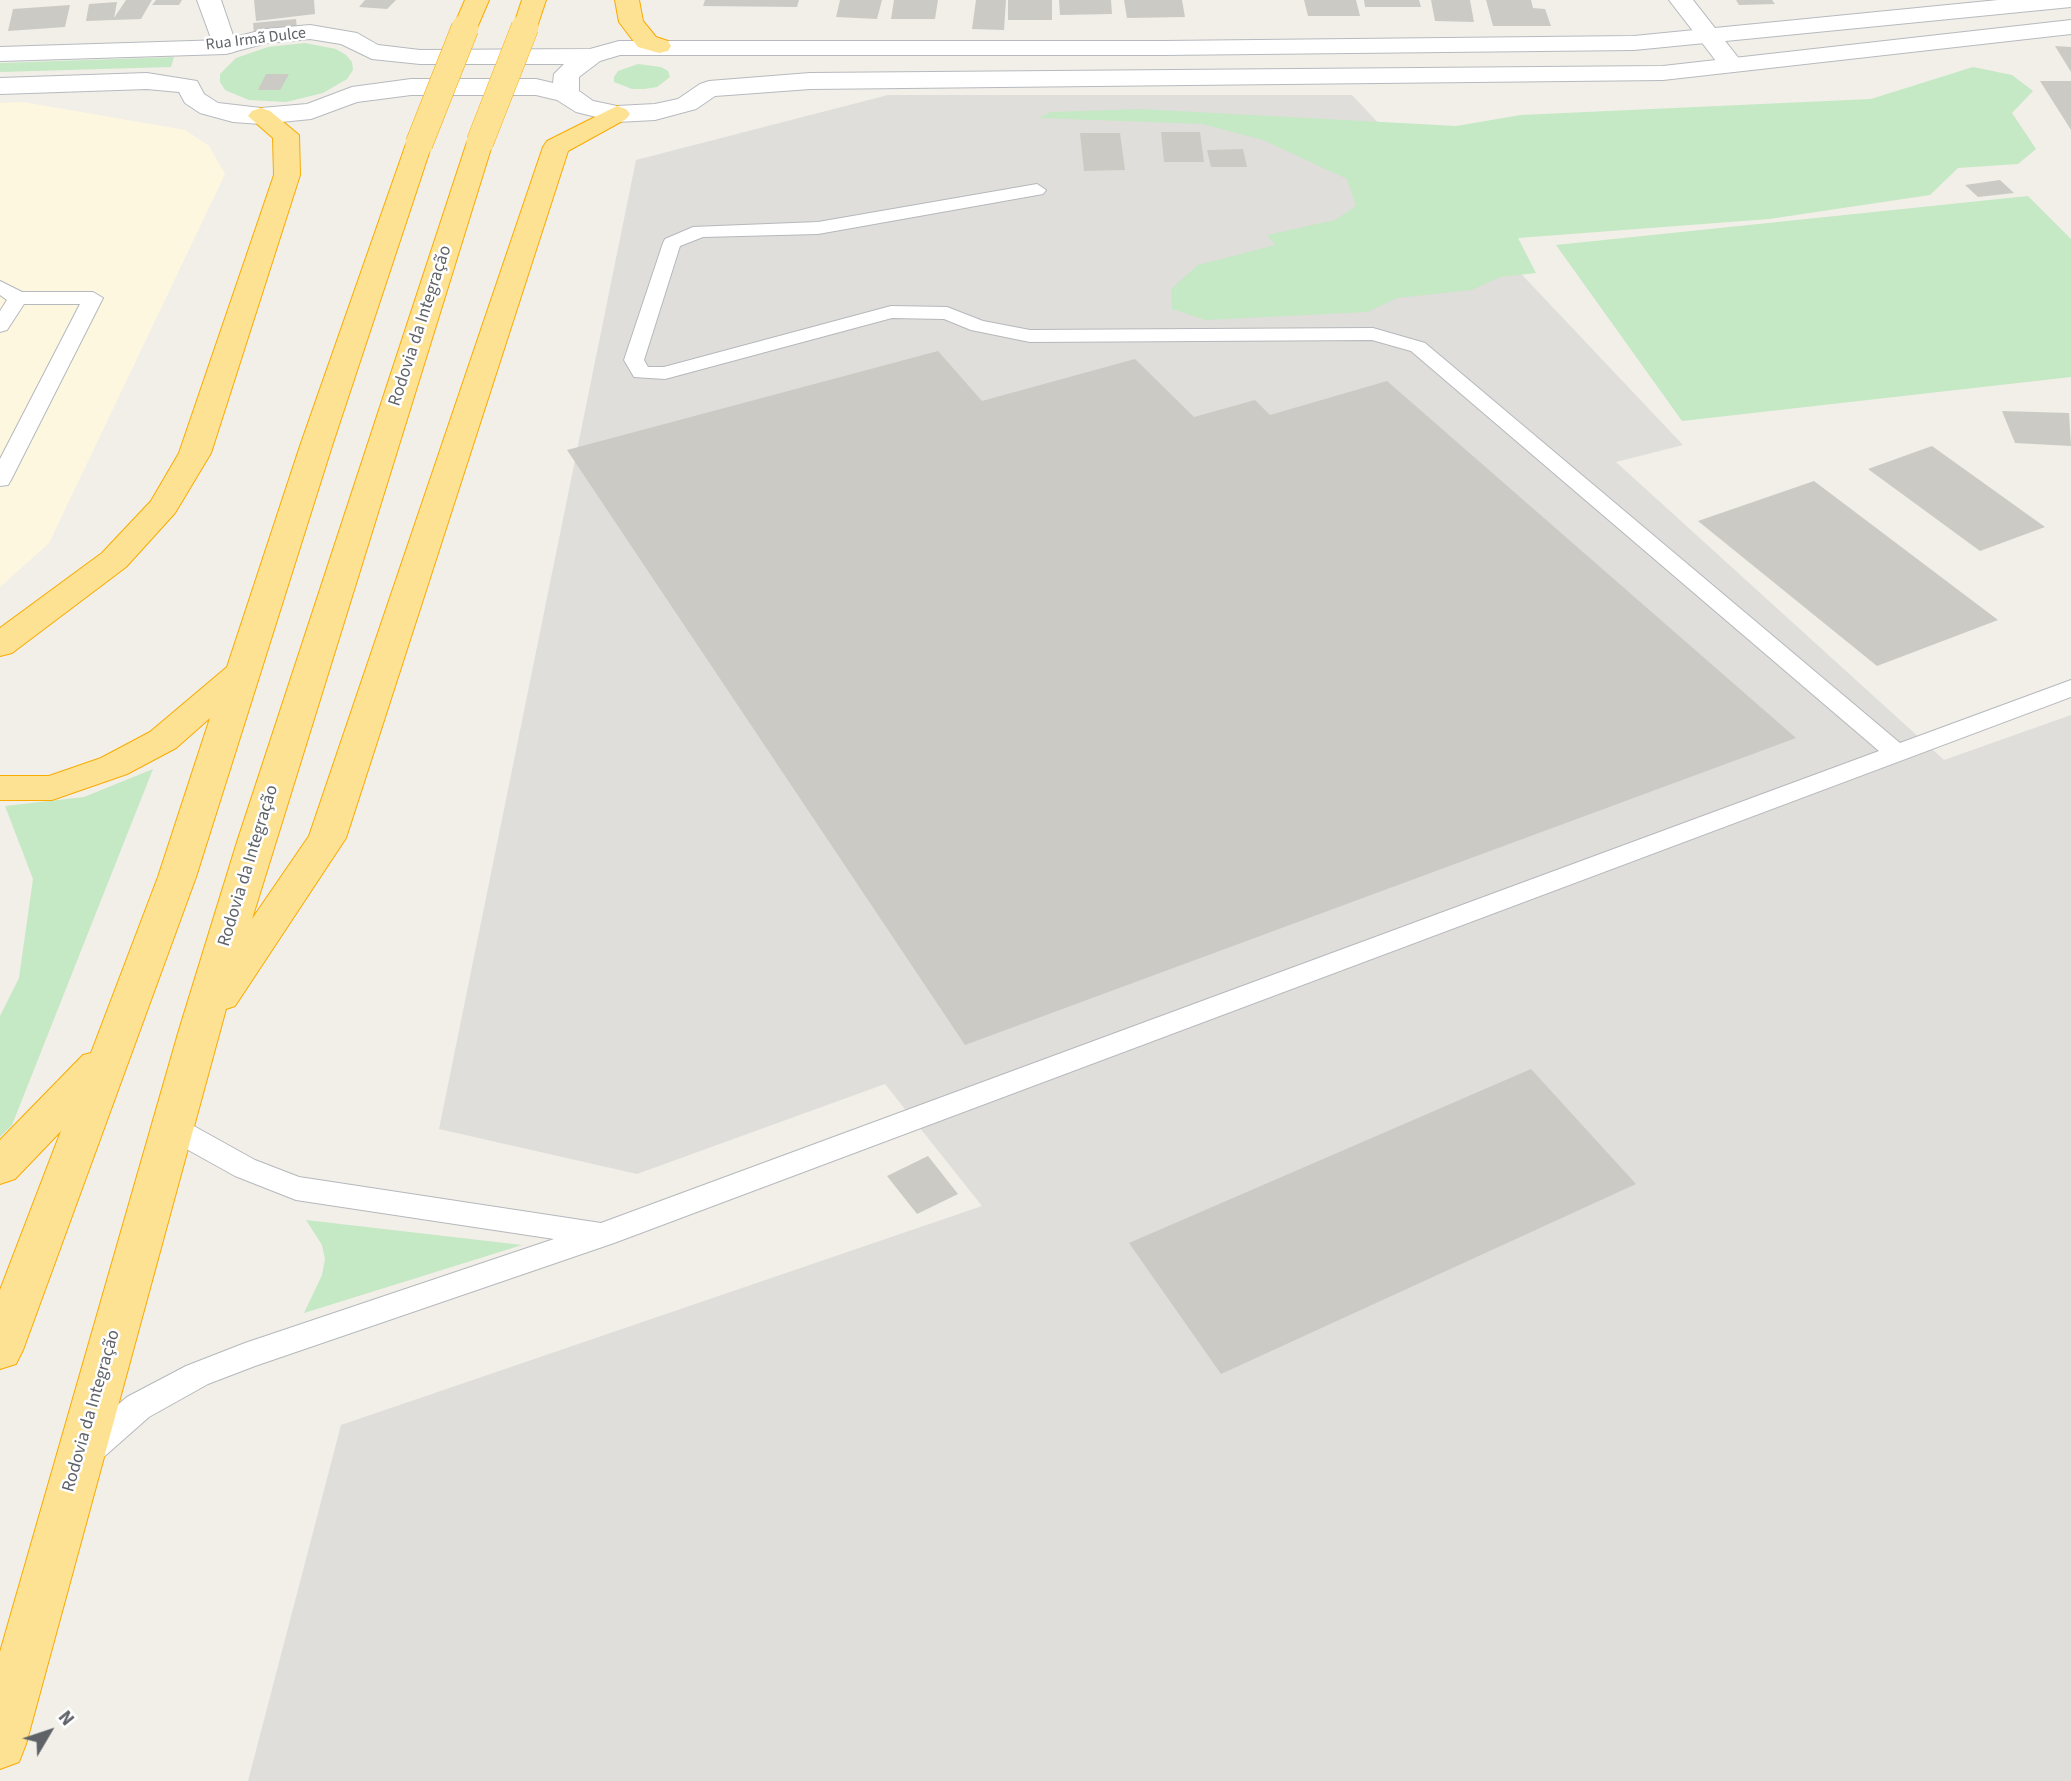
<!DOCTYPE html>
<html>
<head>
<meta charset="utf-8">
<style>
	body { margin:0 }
	#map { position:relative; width:2071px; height:1781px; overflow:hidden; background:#f1efe8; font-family:"Source Sans 3",sans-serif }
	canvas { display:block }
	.north { position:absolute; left:14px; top:1697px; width:70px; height:70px; -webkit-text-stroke:5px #fff; paint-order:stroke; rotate:51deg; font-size:19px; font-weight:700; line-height:28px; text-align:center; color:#5f6368 }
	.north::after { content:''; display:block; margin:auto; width:24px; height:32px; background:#5f6368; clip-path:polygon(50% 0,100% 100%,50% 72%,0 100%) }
</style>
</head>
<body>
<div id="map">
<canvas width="2071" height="1781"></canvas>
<div class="north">N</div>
</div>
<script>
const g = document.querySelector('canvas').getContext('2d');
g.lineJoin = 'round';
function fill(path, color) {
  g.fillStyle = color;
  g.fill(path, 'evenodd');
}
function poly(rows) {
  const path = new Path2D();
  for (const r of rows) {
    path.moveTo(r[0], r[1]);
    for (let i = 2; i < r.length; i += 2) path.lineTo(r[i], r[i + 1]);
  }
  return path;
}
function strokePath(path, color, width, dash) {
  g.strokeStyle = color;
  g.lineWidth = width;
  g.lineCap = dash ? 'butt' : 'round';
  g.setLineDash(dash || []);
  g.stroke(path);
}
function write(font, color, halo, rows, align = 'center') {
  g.font = font + ' "Source Sans 3",sans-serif';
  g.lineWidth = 5;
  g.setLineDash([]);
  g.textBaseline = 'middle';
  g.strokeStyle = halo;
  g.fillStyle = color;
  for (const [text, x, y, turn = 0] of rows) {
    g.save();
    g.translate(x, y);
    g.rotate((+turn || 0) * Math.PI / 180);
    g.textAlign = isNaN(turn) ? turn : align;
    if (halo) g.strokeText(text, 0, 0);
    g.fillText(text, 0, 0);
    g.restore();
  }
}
fill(poly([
	[23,102,185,130,209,146,225,174,49,543,0,587,0,103]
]), '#fef7e0');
fill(poly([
	[888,95,1352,95,1683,445,1616,462,1944,760,2071,715,2071,1781,248,1781,341,1425,982,1206,885,1084,637,1174,439,1129,636,160]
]), '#e0deda');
fill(poly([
	[305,43,336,49,346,55,352,62,353,70,347,79,323,93,286,102,249,100,225,90,220,82,220,74,236,58,268,47],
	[174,57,171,67,0,72,0,63],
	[638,64,661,67,668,71,670,77,657,87,644,89,632,89,614,82,614,77,618,71],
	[1973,67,2012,75,2033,91,2012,113,2036,149,2018,164,1958,168,1930,195,1769,219,1518,238,1536,273,1500,277,1472,290,1397,298,1368,312,1205,320,1172,309,1171,289,1198,265,1275,245,1267,235,1335,220,1356,206,1347,179,1263,140,1202,124,1039,118,1051,112,1140,109,1456,126,1521,115,1871,99],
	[2028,196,2071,239,2071,377,1682,421,1556,245],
	[153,769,12,1125,0,1137,0,1016,19,978,33,879,5,806,84,797],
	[306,1220,522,1245,304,1313,322,1275,325,1259,322,1245]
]), '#c5e8c5');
fill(poly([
	[126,0,152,0,141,19,86,21,89,4,117,2,114,18],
	[156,0,182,0,179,5,152,5],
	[254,0,314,0,315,14,256,21],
	[365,0,396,0,387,9,359,7],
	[705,0,799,0,797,7,703,6],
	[840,0,882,0,877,19,836,17],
	[894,0,938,0,935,19,891,19],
	[976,0,1006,0,1004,30,972,29],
	[1008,0,1052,0,1052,20,1008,20],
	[1059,0,1111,0,1112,14,1060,15],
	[1124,0,1182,0,1185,17,1127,18],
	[1304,0,1356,0,1360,16,1308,16],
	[1364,0,1419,0,1421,7,1365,7],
	[1431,0,1470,0,1474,22,1435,21],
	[1486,0,1531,0,1533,8,1545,9,1551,26,1493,26],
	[1736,0,1772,0,1775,4,1739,5],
	[70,5,65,27,8,31,13,9],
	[296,19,297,29,254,34,253,23],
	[2055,46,2071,47,2071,72],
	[266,74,289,74,280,90,258,90],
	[2040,81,2071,81,2071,130],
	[1161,132,1200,132,1204,162,1164,162],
	[1080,133,1120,133,1125,170,1084,171],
	[1243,149,1247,167,1211,167,1207,150],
	[2000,180,2014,193,1978,197,1965,185],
	[938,351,982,401,1135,359,1194,417,1255,400,1270,415,1387,381,1796,738,965,1045,567,450],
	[2002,411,2069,413,2071,446,2015,443],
	[1932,446,2045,527,1980,551,1868,469],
	[1814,481,1998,620,1877,666,1698,521],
	[1531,1069,1636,1184,1221,1374,1129,1243],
	[928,1156,958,1194,917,1214,887,1176]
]), '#cccac5');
const lane = poly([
	[1037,184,1046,190,1043,194,818,234,703,237,680,246,644,360,648,367,664,367,891,306,947,307,983,321,1030,330,1373,328,1425,343,1900,743,2071,680,2071,697,614,1243,255,1366,208,1384,149,1417,98,1462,86,1466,74,1462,70,1452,74,1442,127,1397,186,1366,245,1343,554,1239,296,1200,235,1176,163,1136,159,1128,163,1120,173,1117,183,1120,255,1160,299,1177,601,1223,1879,751,1411,351,1372,340,1030,342,971,330,944,319,892,318,665,379,634,377,624,360,663,243,665,239,693,227,818,222,1037,184],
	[0,281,22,292,93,292,103,298,11,480,8,485,0,486,0,459,80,304,24,304,7,330,0,332,0,311,7,300,0,295,0,281]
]);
const street = poly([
	[197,0,221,0,237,47,234,52,225,54,216,52,197,0],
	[1669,0,1693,0,1744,65,1741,70,1732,72,1723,70,1669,0]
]);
const secondary = poly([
	[1998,0,2071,0,2071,7,1634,50,1164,55,620,55,600,61,579,77,579,91,593,101,617,106,655,104,678,99,700,84,709,81,810,73,1663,66,2071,20,2071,34,1663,80,810,89,715,96,696,109,655,120,617,122,576,112,557,100,536,95,411,95,357,102,311,119,261,124,233,122,200,113,185,103,179,92,147,89,0,94,0,78,147,73,197,81,204,94,218,103,261,108,307,104,352,87,411,79,536,79,553,83,554,74,564,64,420,64,372,59,341,44,310,39,267,43,225,54,0,61,0,47,224,40,266,29,310,25,357,33,378,45,420,50,590,49,619,41,1164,41,1634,36,1998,0]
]);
const highway = poly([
	[465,0,489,0,477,28,474,33,465,35,456,33,453,28,465,0],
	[522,0,546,0,537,27,534,32,525,34,516,32,513,27,522,0],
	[615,0,639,0,643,21,656,37,668,41,671,46,668,51,659,53,638,47,619,22,615,0],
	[617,106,626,109,630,114,626,119,568,151,346,838,235,1006,226,1009,26,1744,19,1762,0,1769,0,1652,179,1030,237,842,467,142,471,136,480,134,489,136,493,142,252,919,309,836,543,147,547,141,617,106],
	[261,108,270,111,299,135,300,175,211,453,175,513,126,567,12,653,0,656,0,628,102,553,151,501,179,453,274,175,273,138,248,116,252,111,261,108],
	[419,136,428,138,432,144,332,446,196,877,23,1350,16,1364,0,1369,0,1290,61,1131,15,1179,0,1184,0,1140,83,1055,91,1053,158,877,210,718,176,748,127,774,52,800,0,800,0,776,49,776,101,758,150,732,227,667,300,446,406,144,410,138,419,136]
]);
strokePath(lane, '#b5b8bc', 2);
strokePath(street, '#b5b8bc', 2);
strokePath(secondary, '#b6babf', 2);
strokePath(highway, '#f9ab00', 2);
fill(lane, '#fff');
fill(street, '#fff');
fill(secondary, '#fff');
fill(highway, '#fde293');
const highwayBridge = poly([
	[480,142,525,27],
	[419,144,465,28]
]);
strokePath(highwayBridge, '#f9ab00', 28, []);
strokePath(highwayBridge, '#fde293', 27);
write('16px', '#5f6368', '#fff', [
	["Rua Irmã Dulce",256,40,-7]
]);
write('18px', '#5f6368', '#fff', [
	["Rodovia da Integração",421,326,-72],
	["Rodovia da Integração",249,866,-73],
	["Rodovia da Integração",92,1411,-74]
]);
</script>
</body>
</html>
